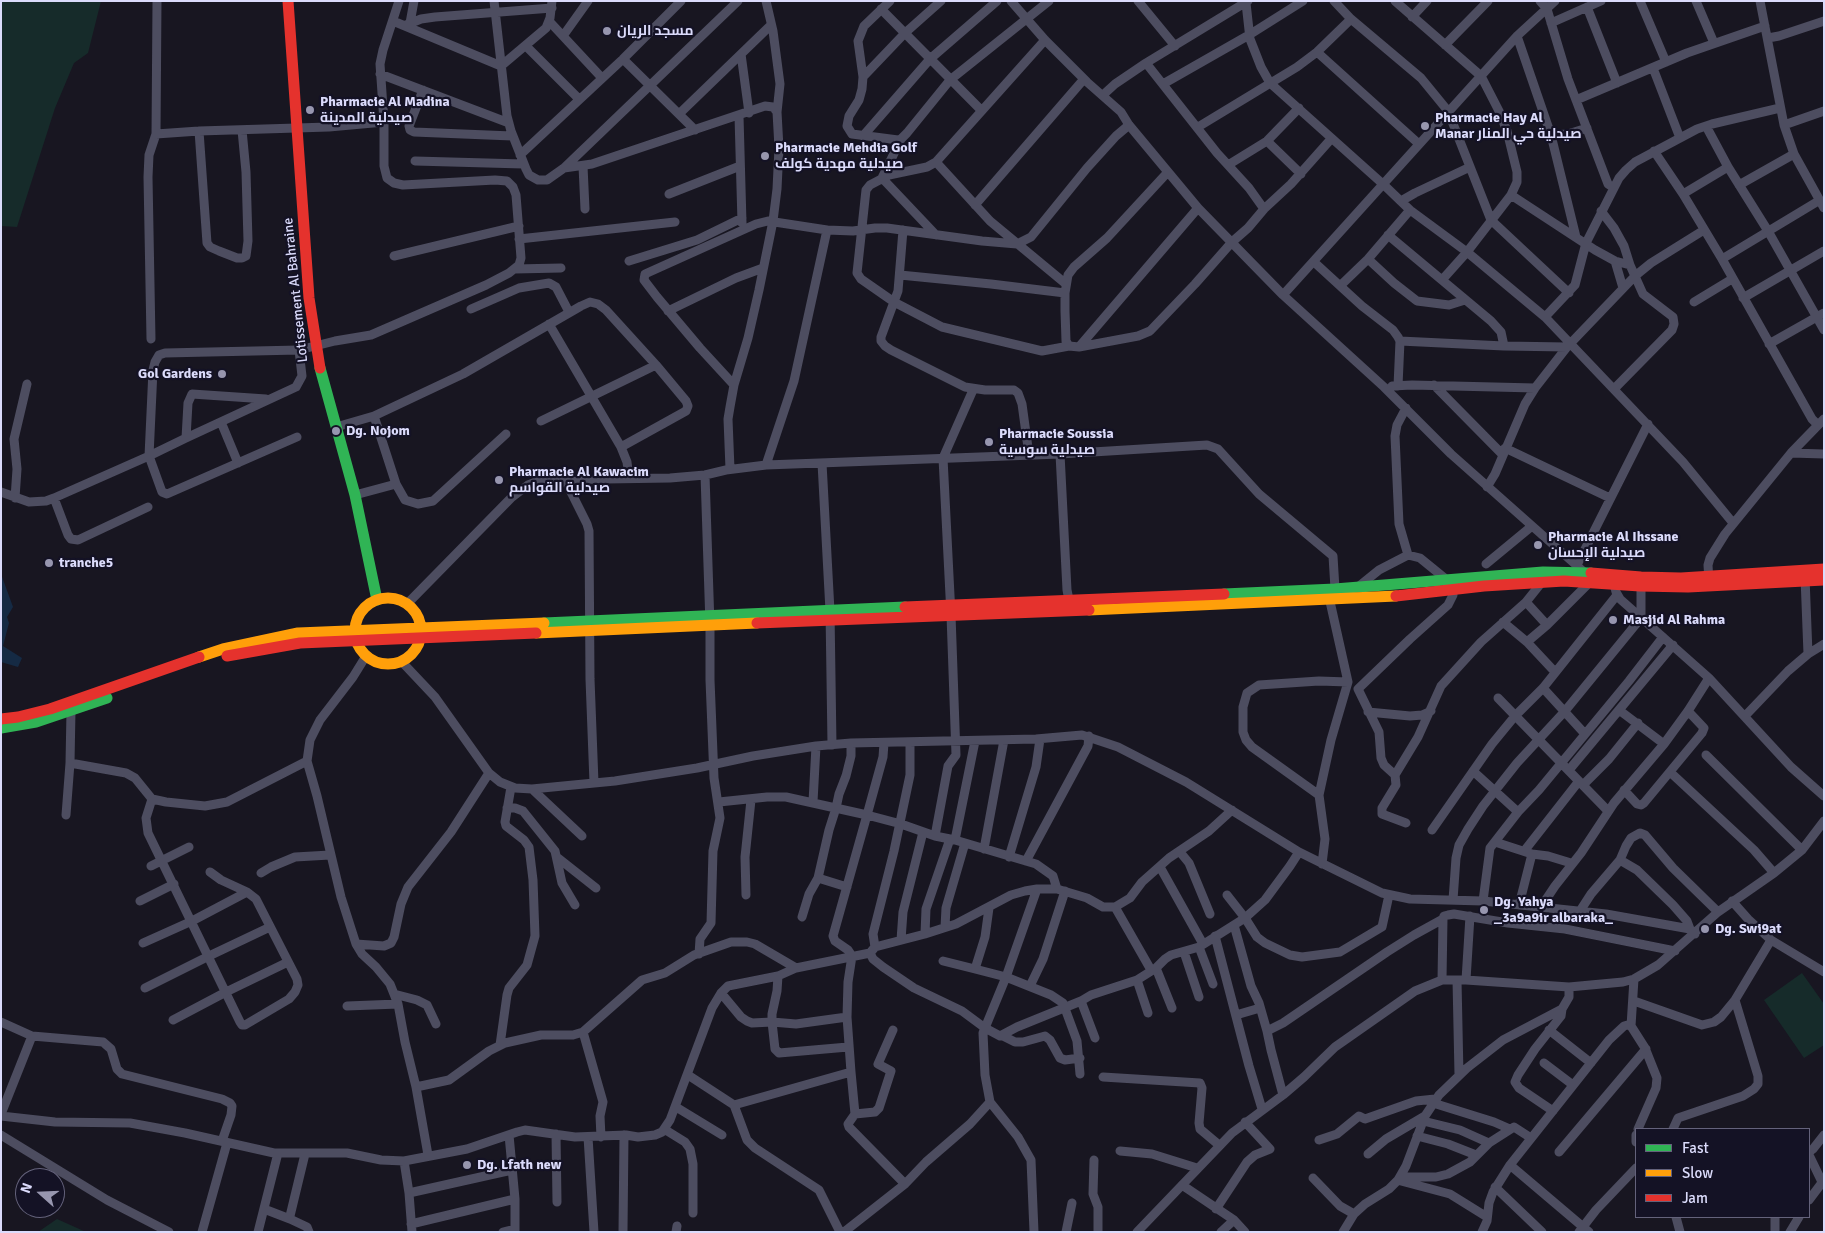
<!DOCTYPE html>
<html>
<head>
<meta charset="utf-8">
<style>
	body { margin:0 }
	#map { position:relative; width:1825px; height:1233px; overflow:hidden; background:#181621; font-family:Signika,sans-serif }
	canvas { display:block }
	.frame { position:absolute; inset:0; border:2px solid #dbdbfb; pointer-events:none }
	.legend { position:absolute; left:1635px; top:1128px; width:175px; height:90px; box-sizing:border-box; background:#141225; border:1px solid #64627b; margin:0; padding:6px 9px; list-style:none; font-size:15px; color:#dbdbfb }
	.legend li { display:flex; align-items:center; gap:10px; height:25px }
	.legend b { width:25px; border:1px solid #64627b }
	.north { position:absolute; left:15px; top:1168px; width:50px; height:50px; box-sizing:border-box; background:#141225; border:1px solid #64627b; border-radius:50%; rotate:290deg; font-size:14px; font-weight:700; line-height:20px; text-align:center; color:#dbdbfb }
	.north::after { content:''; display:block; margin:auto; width:18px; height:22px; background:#9796af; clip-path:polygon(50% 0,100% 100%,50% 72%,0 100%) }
</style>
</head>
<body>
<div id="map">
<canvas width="1825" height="1233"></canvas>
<div class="frame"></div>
<ul class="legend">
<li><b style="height:6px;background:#30b455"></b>Fast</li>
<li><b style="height:6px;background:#ff9f0a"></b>Slow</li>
<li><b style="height:6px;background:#e5322d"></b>Jam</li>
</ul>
<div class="north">N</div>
</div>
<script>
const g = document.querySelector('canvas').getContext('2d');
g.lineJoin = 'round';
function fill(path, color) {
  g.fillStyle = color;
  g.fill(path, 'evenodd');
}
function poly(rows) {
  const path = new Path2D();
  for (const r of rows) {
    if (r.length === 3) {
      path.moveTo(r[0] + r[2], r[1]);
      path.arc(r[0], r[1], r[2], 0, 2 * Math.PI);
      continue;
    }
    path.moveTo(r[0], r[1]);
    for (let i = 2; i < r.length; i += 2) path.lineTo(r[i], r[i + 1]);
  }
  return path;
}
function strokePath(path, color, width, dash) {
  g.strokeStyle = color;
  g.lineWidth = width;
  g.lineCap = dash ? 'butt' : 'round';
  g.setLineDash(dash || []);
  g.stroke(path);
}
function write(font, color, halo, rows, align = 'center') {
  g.font = font + ' Signika,Cairo,sans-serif';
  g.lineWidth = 4.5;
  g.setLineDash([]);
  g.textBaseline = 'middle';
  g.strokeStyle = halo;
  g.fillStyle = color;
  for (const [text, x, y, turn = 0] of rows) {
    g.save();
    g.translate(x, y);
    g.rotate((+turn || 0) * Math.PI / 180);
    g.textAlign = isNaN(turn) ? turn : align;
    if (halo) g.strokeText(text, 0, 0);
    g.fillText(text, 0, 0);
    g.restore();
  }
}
fill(poly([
	[1,1,101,1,88,53,74,63,55,108,17,227,1,226],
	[1802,973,1824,1004,1824,1045,1804,1058,1764,1000],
	[57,1219,86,1232,38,1232]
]), '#162b2a');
fill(poly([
	[1,574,13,607,7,617,9,623,3,646,22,658,18,667,1,662]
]), '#152a44');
strokePath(poly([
	[157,1,156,134,199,131,329,127,384,122],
	[494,1,507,116,511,131,526,169,529,175,538,180,547,180,564,168,592,164,765,106,773,107,777,112],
	[890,1,864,26,858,41,863,77,862,89,859,100,849,116,847,126,852,134,898,140,901,139,907,133,950,80,1049,1],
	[1011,1,1045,40,1087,82,1121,112,1129,125,1198,208,1283,295,1384,387,1451,454,1584,572],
	[1138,1,1175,46],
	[1334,1,1351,19,1421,78,1448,111,1491,220,1569,293],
	[1395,1,1481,76,1499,111,1507,131,1517,172,1517,182,1511,195,1467,252,1442,280],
	[1540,1,1547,9,1568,79,1608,184,1614,188],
	[1640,1,1666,62],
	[1696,1,1714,43],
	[1760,1,1784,125,1794,154,1824,208],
	[1246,3,1250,39,1261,67,1270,83,1384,185,1410,210,1467,252,1545,317,1683,462,1733,523],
	[1587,7,1617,83],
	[881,9,981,110],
	[1412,17,1427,1],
	[393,21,501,66,546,28,550,18,552,1],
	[549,21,602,78],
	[410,23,414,1],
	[1551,23,1601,1],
	[406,25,421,19,435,17,552,8],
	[563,36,588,1],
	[1517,36,1551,135,1576,237],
	[1768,38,1779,36,1824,21],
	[1045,40,936,162,927,167,889,175,870,185,866,190,857,273,861,279,894,302,942,327,1042,351,1069,346],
	[1445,45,1488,1],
	[526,46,579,99],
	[1317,52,1419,144],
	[741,54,749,113],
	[623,59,695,130],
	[1146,63,1217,153,1249,188,1264,209],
	[1653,68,1680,138],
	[380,74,509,123],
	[863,77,905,33,941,1],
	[1163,84,1249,35,1303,1],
	[423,90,409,126,410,130,414,132,512,136],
	[1103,95,1115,84,1146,63,1248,1],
	[1576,100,1687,53,1765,26],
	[679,114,771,25],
	[739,116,742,223],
	[1784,125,1824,111],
	[1706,126,1728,167,1768,231,1824,330],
	[1198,127,1297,67,1317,52,1351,19],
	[199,131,207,243,210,247,219,251,237,258,242,258,246,256,248,241,246,172,242,130],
	[1551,135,1568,134,1587,128],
	[863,136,930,59,997,1],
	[901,139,882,178,936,235],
	[1267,141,1301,174],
	[1654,151,1683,194,1722,259,1812,419,1818,425],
	[520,155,623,59,681,1],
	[415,161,523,164],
	[936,162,990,221,1066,284],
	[1228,165,1267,141,1299,108],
	[583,166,585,209],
	[564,168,738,1],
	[1167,173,1107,238,1074,267,1068,275,1065,293,1065,311,1066,341,1069,346,1079,347,1138,336,1150,331,1195,284,1232,242,1248,228,1264,209,1291,184,1331,139],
	[1739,185,1794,154],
	[669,194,740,166],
	[1683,194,1728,167],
	[1511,195,1595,250,1615,261,1630,265,1643,294,1673,317,1674,324,1672,330,1614,389],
	[1401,201,1415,193,1470,167],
	[975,205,1084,79],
	[1601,211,1614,228,1624,246,1630,265],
	[903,230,898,291,881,337,881,341,885,346,891,350,965,387,985,390,1014,390,1018,393,1022,404,1029,455],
	[1388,235,1491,321,1501,332,1504,346],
	[519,239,675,222],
	[394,256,519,226],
	[1368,259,1394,283,1417,301,1449,305,1465,300],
	[1722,259,1820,200],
	[629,261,697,240,742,218],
	[1615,261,1623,288],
	[1314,262,1362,306,1393,330,1398,337,1400,341,1398,386],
	[515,269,561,268],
	[900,275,991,284,1065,293],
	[1341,285,1368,259,1410,210],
	[1283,295,1517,36,1555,1],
	[1743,298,1824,251],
	[1694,302,1732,279],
	[471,309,519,288,549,283,556,287,569,312],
	[668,311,736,278,763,268],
	[1545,317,1575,285,1586,243,1619,178,1626,170,1635,162,1697,129,1712,124,1780,108],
	[549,324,621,447],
	[151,339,148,177,149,155,156,134],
	[1400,341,1504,346,1567,347],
	[1769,344,1824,313],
	[1079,347,1198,208],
	[734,385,700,348,657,297,644,280,645,274,756,224,768,221,827,230,853,231,875,228,887,228,982,241,1017,244,1031,237,1087,168,1116,136,1129,125],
	[1434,385,1503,455],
	[1392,386,1412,385,1535,388],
	[1406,408,1397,425,1395,436,1399,524,1408,555],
	[374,416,396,484,405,500,418,504,433,501,506,434],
	[221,422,238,463],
	[336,427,374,416,463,374,581,306,590,302,598,304,606,310,656,365,541,421],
	[297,437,167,494,162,492,149,456,153,370,155,362,159,355,165,353,299,350],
	[186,438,188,403,192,394,266,399],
	[1505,448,1610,498],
	[1791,453,1824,454],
	[1060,454,1067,590,1070,605],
	[822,463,830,611,832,745],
	[766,465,794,381,827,230],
	[730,469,728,419,730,407,734,385,748,338,759,290,773,221,777,189,779,148,777,112,780,84,773,31,766,1],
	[629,478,627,462,621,447,686,411,688,406,686,401,656,365],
	[565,480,587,524,589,531,590,679,594,783],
	[1487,487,1495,474,1525,404,1535,388,1567,347,1635,276,1651,263,1704,230],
	[1,492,29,502,46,501,54,498,149,456,186,438,296,387,302,376,299,350,335,341,371,335,486,285,509,273,519,265,521,258,516,195,513,187,507,181,495,180,403,185,394,183,387,178,384,166,384,122,380,64,383,50,399,1],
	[355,495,396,484],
	[15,498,17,469,14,439,27,384],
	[54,498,68,535,71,539,78,540,148,507],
	[1486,564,1532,526],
	[1577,565,1648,424],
	[1805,577,1808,654],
	[1613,580,1616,592,1620,599,1709,678,1791,767,1824,796],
	[1709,582,1708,565,1710,558,1725,534,1791,453,1824,419],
	[1358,587,1379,570,1408,555,1420,558,1447,580],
	[1526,602,1547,625],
	[407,604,511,498,528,485,541,480,670,478,705,475,726,470,766,465,1060,454,1207,445,1218,449,1259,494,1333,556,1335,589],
	[1503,622,1527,642,1555,672],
	[1527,642,1547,625,1589,583],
	[366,656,353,677,320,720,310,740,307,761,317,796,341,897,356,944,362,954,376,967,390,984,398,1004,405,1042,416,1087,428,1155],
	[402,662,435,697,489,773,500,782,515,788,532,789,615,781,697,768,753,756,816,746,851,743,1036,739,1082,735,1118,747,1186,782,1299,852,1382,893,1410,899,1483,901,1606,914,1690,929,1695,934],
	[1543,688,1585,734],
	[1498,698,1608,811],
	[1619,710,1664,744],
	[71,711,70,763,126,773,135,778,152,799,166,802,205,806,227,802,307,761],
	[1368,712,1410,716,1422,715,1431,711],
	[1745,716,1788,671,1808,654,1824,644],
	[1706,755,1802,850],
	[1569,770,1673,645],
	[1473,771,1518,812],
	[1670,772,1754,850,1774,873],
	[1395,775,1384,765,1381,758,1379,732,1358,689,1410,639,1448,605,1453,595,1451,585],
	[1583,785,1609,759,1638,723],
	[532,789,582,836],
	[1624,790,1637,804,1641,805,1644,803,1702,733,1704,728,1688,711],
	[1319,795,1252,747,1246,740,1243,732,1243,707,1247,693,1259,685,1319,681,1348,682],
	[152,799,146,818,148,833,240,1022,242,1025,245,1025,289,999,295,992,298,985,297,979,256,899,247,892,221,880,210,872],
	[719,802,767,797,786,797,867,815,883,757,884,743],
	[813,802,816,746],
	[507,808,515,808,523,811,555,851,562,883,575,905],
	[66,815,70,763],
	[1406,823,1382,814,1382,808,1396,785,1395,775,1418,737,1441,686,1481,642,1526,602,1542,582],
	[1432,830,1492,744,1515,716,1543,688,1617,595],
	[935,836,948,766,956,755,951,615,943,458,973,390],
	[955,840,975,741],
	[1495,842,1532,854,1548,856,1571,863],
	[984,849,1004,740],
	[1525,850,1579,781],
	[1180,852,1189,863,1210,914],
	[1009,857,1036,767,1040,739],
	[558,858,596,888],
	[1620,860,1637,870,1673,905,1687,921,1690,929],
	[1026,861,1088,746,1089,736],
	[1322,864,1325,839,1319,795,1331,740,1348,682,1329,597],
	[151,866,189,847],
	[1160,867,1203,944],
	[261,873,271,867,295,857,330,855],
	[818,878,847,887],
	[1037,889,1006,977,985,1028,1000,1036,1017,1027,1081,1001,1091,995,1137,980,1156,968,1165,959,1171,955,1199,947,1245,918,1265,900,1290,866,1299,852],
	[746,895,745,857,751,800],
	[1227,895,1245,918,1257,937,1265,943,1290,955,1302,957,1340,952,1382,927,1389,895],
	[1453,900,1456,858,1459,845,1468,829,1483,806,1517,763,1565,711,1641,618,1641,581],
	[140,901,174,884],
	[1483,901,1490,848,1518,812,1539,790,1629,681,1663,637],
	[1732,901,1748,919,1771,940,1824,972],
	[1519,905,1532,854],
	[1115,907,1151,970],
	[1541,907,1555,886,1581,853,1614,803,1664,744,1688,711,1709,678],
	[989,908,985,937,975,969,1006,977,1051,995,1063,1003,1077,1041,1080,1074],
	[1580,911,1591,894,1620,860,1626,846,1631,838,1640,833,1645,835,1673,868,1718,912],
	[802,917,809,894,818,878,829,830,836,808,839,794,846,776,851,756,851,743],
	[1234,925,1251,986,1259,1003,1267,1031,1271,1050,1283,1095],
	[945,927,946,908,965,843],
	[925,934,926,909,950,839],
	[1215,936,1249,1066,1262,1109],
	[901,940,903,912,923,832],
	[143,943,192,921,247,892],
	[356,944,384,946,391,943,394,937,401,904,408,887,451,832,489,773],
	[875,947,873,934,894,851,910,775,910,742],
	[1199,947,1213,984],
	[1184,952,1199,997],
	[699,954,700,939,711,923,713,851,720,818,714,778,710,680,710,625,705,475],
	[943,961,975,969],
	[1156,968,1172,1008],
	[1634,979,1631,1026,1645,1048,1657,1078,1656,1088,1638,1129],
	[1137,980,1148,1013],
	[1442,980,1443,919],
	[1457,980,1459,1075],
	[1466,980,1470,916],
	[1030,986,1043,959,1065,891],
	[145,988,209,956,270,927],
	[721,993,741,1017,747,1021,752,1023,772,1022,775,1049,779,1053,848,1047],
	[394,994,417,1000,427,1005,436,1024],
	[1081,1001,1095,1038],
	[1634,1001,1702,1025,1714,1022,1721,1017,1735,1000,1771,940],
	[347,1006,398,1004],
	[1236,1015,1260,1008],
	[847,1017,848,982,852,956,848,950,835,941,833,936,867,815,901,824,935,836,955,840,1036,864,1053,876,1057,889],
	[173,1020,226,992,288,962],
	[1,1022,32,1036,103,1042,111,1049,117,1069,122,1074,222,1099,230,1103,232,1106,231,1115,222,1141],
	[1549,1030,1591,1063],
	[1267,1031,1283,1023,1387,952,1414,935,1443,919,1444,916,1448,915,1454,914,1508,923,1565,929,1675,951],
	[583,1032,603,1102,600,1116,601,1137],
	[1003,1036,1015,1042,1023,1042,1045,1036,1050,1040,1060,1058,1065,1060,1080,1058],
	[500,1045,507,995,509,988,527,965,535,936,533,880,529,847,524,840,506,826,505,822,511,787],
	[1544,1063,1573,1085],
	[851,1072,855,1114,848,1124,849,1127,905,1184],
	[688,1075,734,1105,851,1072,847,1017,796,1024,772,1022,772,1014,777,991,778,976],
	[1103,1077,1200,1083,1202,1088,1199,1123,1200,1129,1219,1145],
	[416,1087,449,1080,489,1051,505,1043,541,1035,573,1035,583,1032,642,980,665,973,694,955,731,942,747,942,755,944,796,968],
	[990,1102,1018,1137,1031,1160,1034,1232],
	[1433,1103,1494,1122,1510,1129],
	[734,1105,747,1140,755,1148,819,1190,840,1232],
	[676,1107,722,1135],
	[1553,1111,1519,1088,1515,1082,1518,1075,1535,1049,1561,1016,1562,1009],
	[1,1114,32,1036],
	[855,1114,875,1112,879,1108,891,1071,878,1064,893,1030],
	[1,1116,55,1122,130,1123,185,1133,274,1153,347,1153,381,1160,404,1161,467,1149,517,1132,525,1130,575,1137,626,1135,638,1137,655,1135,662,1132,670,1120,712,1008,721,993,728,986,778,976,796,968,870,953,875,947,925,934,956,924,1011,895,1025,891,1037,889,1057,889,1087,898,1103,907,1115,907,1130,898,1142,882,1169,858,1209,831,1232,810],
	[1423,1121,1460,1130,1489,1143],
	[664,1129,685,1142,690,1149,693,1164,693,1213],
	[1673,1129,1678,1118,1743,1096,1754,1089,1758,1084,1758,1076,1735,1000],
	[556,1134,557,1202],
	[1,1135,107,1200,169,1232],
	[509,1135,515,1199,515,1232],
	[1636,1135,1636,1142],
	[1417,1136,1448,1144,1476,1155],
	[588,1137,594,1232],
	[1319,1140,1337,1134,1359,1116,1365,1119,1416,1101,1435,1099],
	[1120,1151,1152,1154,1197,1168],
	[1559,1152,1646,1049],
	[1809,1152,1813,1149,1824,1135],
	[305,1154,290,1216,290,1219,307,1227,309,1232],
	[1368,1154,1386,1139,1425,1116],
	[1809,1155,1822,1182],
	[1094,1160,1093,1194,1098,1207,1098,1232],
	[404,1161,409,1193,412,1232],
	[1510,1165,1589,1232],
	[1313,1178,1340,1206,1354,1214],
	[1398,1180,1407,1177,1436,1177,1448,1174,1470,1162,1489,1143,1514,1127,1531,1138],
	[1401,1181,1450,1194,1487,1217],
	[1182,1185,1234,1220,1245,1232],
	[1495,1187,1542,1232],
	[409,1193,512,1170],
	[1809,1200,1824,1180],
	[264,1209,290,1219],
	[1216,1209,1247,1162,1255,1155,1270,1149,1245,1122],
	[1676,1217,1680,1232],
	[411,1224,515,1199],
	[202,1232,227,1143],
	[258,1232,278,1153],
	[503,1232,515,1229],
	[623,1232,624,1135],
	[676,1232,677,1226],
	[844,1232,905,1184,926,1162,970,1124,990,1102,985,1075,983,1033,985,1028,962,1011,914,988,883,967,873,959,870,953],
	[1066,1232,1072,1203],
	[1137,1232,1232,1133,1283,1095,1304,1077,1335,1047,1415,991,1442,980,1466,980,1569,987,1623,982,1634,979,1658,965,1718,912,1774,873,1802,850,1824,821],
	[1221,1232,1234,1220],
	[1343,1232,1354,1214,1365,1204,1389,1189,1398,1180,1406,1166,1425,1116,1439,1095,1467,1068,1503,1040,1562,1009,1569,997,1569,987],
	[1482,1232,1487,1221,1489,1203,1493,1192,1510,1165,1609,1040,1624,1026,1631,1024],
	[1579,1232,1596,1210,1636,1168],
	[1775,1232,1775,1217],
	[1790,1232,1799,1217]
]), '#4d4d60', 9);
strokePath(poly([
	[320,368,355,495,377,600],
	[1224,594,1335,589,1543,572,1591,573],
	[544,623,905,607],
	[1,728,36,722,107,698]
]), '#30b455', 11);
strokePath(poly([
	[388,631,33],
	[1089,610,1396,596],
	[536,633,757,623],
	[199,657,223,649,298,633,544,623]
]), '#ff9f0a', 11);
strokePath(poly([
	[288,1,309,298,320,368],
	[1591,573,1641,577,1681,578,1824,569],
	[1396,596,1484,586,1564,581,1640,586,1688,587,1824,580],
	[905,607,1224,594],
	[757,623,1089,610],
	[227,656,300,643,536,633],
	[1,719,18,717,50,709,199,657]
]), '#e5322d', 11);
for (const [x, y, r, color] of [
	[607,31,5,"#9796af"],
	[310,110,5,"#9796af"],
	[1425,126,5,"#9796af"],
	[765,156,5,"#9796af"],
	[222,374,5,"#9796af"],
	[336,431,5,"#9796af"],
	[989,442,5,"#9796af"],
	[499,480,5,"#9796af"],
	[1538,545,5,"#9796af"],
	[49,563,5,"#9796af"],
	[1613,620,5,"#9796af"],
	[1484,910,5,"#9796af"],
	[1705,929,5,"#9796af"],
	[467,1165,5,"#9796af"]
]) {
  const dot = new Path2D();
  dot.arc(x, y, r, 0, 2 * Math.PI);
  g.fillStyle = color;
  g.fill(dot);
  strokePath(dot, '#141225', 2);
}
write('bold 14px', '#dbdbfb', '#141225', [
	["مسجد الريان",617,31],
	["Pharmacie Al Madina",320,102],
	["صيدلية المدينة",320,118],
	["Pharmacie Hay Al",1435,118],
	["Manar صيدلية حي المنار",1435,134],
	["Pharmacie Mehdia Golf",775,148],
	["صيدلية مهدية كولف",775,164],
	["Gol Gardens",212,374,"right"],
	["Dg. Nojom",346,431],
	["Pharmacie Soussia",999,434],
	["صيدلية سوسية",999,450],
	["Pharmacie Al Kawacim",509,472],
	["صيدلية القواسم",509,488],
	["Pharmacie Al Ihssane",1548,537],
	["صيدلية الإحسان",1548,553],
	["tranche5",59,563],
	["Masjid Al Rahma",1623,620],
	["Dg. Yahya",1494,902],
	["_3a9a9ir albaraka_",1494,918],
	["Dg. Swi9at",1715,929],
	["Dg. Lfath new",477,1165]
], 'left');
write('14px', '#dbdbfb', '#141225', [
	["Lotissement Al Bahraine",296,290,-96]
]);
</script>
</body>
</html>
